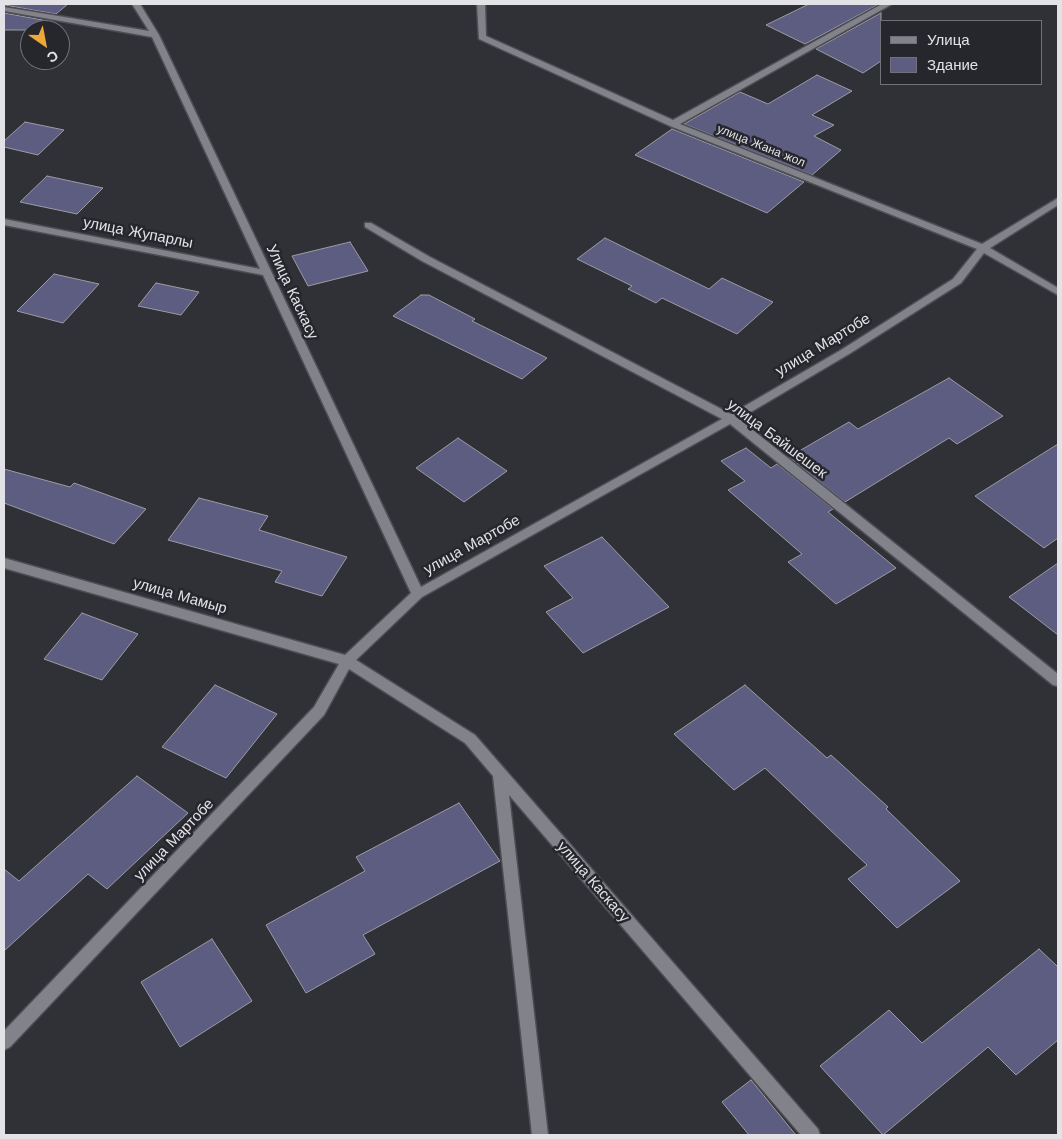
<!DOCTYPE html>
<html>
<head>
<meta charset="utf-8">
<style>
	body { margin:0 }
	#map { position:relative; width:1062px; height:1139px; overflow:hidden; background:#303037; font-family:"Work Sans",sans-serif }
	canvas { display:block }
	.frame { position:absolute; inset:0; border:5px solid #e2e2e7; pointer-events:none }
	.legend { position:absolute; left:880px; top:20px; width:162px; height:65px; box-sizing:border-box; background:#26262d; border:1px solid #717177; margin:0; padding:6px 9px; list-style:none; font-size:15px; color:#e2e2e7 }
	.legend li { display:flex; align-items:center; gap:10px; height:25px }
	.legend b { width:25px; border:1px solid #717177 }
	.north { position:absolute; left:20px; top:20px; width:50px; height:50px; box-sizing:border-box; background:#26262d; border:1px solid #717177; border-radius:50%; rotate:147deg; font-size:14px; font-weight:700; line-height:20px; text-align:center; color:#e2e2e7 }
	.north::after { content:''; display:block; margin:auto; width:18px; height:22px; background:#eca93a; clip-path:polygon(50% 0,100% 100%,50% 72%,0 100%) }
</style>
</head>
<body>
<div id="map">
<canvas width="1062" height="1139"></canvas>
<div class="frame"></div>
<ul class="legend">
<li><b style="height:6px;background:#82828a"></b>Улица</li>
<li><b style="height:14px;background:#5d5c81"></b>Здание</li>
</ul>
<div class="north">С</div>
</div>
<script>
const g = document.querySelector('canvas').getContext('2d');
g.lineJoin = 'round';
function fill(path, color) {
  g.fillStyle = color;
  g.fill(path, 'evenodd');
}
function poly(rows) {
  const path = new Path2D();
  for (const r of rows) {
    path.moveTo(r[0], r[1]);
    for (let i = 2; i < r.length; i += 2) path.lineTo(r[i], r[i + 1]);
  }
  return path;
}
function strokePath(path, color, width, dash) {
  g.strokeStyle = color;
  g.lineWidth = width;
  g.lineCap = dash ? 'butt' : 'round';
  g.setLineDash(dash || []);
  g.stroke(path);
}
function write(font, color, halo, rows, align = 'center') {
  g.font = font + ' "Work Sans",sans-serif';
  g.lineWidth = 5;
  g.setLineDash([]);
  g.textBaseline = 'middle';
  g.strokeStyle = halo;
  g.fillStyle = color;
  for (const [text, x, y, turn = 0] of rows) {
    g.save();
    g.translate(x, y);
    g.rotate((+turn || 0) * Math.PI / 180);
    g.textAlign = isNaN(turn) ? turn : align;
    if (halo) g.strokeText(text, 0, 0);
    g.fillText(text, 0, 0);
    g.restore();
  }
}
const building = poly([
	[4,4,68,4,56,14,4,5,4,4],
	[809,4,879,4,805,44,766,25,809,4],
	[4,13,48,21,37,30,4,30,4,13],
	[881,13,881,61,863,73,816,49,881,13],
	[817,75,852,91,812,115,834,125,814,136,841,150,812,175,684,124,740,92,768,104,817,75],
	[25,122,64,130,38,155,4,147,4,141,25,122],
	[672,129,804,182,767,213,635,155,672,129],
	[47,176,103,188,77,214,20,202,47,176],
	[605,238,709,289,722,278,773,302,737,334,662,298,656,303,628,289,632,286,577,259,605,238],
	[350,242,368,271,308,286,292,256,350,242],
	[54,274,99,284,63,323,17,311,54,274],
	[156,283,199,292,181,315,138,306,156,283],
	[421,295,429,295,475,319,472,321,547,358,522,379,393,316,421,295],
	[949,378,1003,416,957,444,949,438,845,502,789,457,849,422,858,429,949,378],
	[458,438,507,471,464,502,416,468,458,438],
	[1058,444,1058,538,1044,548,975,496,1058,444],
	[746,448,771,468,777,464,833,509,828,512,896,568,836,604,788,562,802,554,728,490,745,481,721,461,746,448],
	[4,469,70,487,74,483,146,509,114,544,4,503,4,469],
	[199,498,268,516,259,530,347,557,322,596,275,582,282,571,168,540,199,498],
	[602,537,669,607,583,653,546,612,573,598,544,566,602,537],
	[1058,563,1058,635,1009,597,1058,563],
	[82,613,138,634,102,680,44,659,82,613],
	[215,685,277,714,226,778,162,747,215,685],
	[745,685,827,758,831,755,888,807,886,809,960,881,897,928,848,879,867,865,765,768,734,790,674,734,745,685],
	[137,776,188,813,107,889,88,874,4,951,4,869,19,881,137,776],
	[459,803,500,861,363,935,375,954,306,993,266,925,365,871,356,857,459,803],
	[212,939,252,1001,180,1047,141,982,212,939],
	[1039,949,1058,967,1058,1040,1016,1075,988,1047,883,1135,820,1066,889,1010,922,1043,1039,949],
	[751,1080,796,1135,749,1135,722,1102,751,1080]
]);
fill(building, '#5d5c81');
strokePath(building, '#9c9ca4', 1);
const minor = poly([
	[132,4,140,4,159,35,421,587,722,419,422,261,365,227,365,223,371,223,430,257,731,414,841,350,953,279,977,249,670,126,479,39,477,4,485,4,486,36,673,120,882,4,892,4,680,124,982,244,1058,198,1058,205,990,248,1058,288,1058,295,984,253,961,283,849,354,739,419,1058,674,1058,686,1053,685,730,424,422,597,356,660,475,735,818,1129,820,1135,801,1135,509,795,548,1135,532,1135,493,776,465,743,349,669,324,715,10,1047,4,1050,4,1031,314,707,339,664,4,568,4,558,345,655,411,593,263,275,4,225,4,219,260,269,152,37,4,11,4,7,149,31,132,4]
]);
strokePath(minor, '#4d4d53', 3);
fill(minor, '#82828a');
write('12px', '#e2e2e7', '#26262d', [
	["улица Жана жол",761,146,22]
]);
write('15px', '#e2e2e7', '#26262d', [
	["улица Жупарлы",138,233,11],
	["Улица Каскасу",292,292,65],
	["улица Мартобе",823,345,-31],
	["улица Байшешек",777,439,37],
	["улица Мартобе",472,545,-29],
	["улица Мамыр",180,596,16],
	["улица Мартобе",174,840,-46],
	["улица Каскасу",593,882,49]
]);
</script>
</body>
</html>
